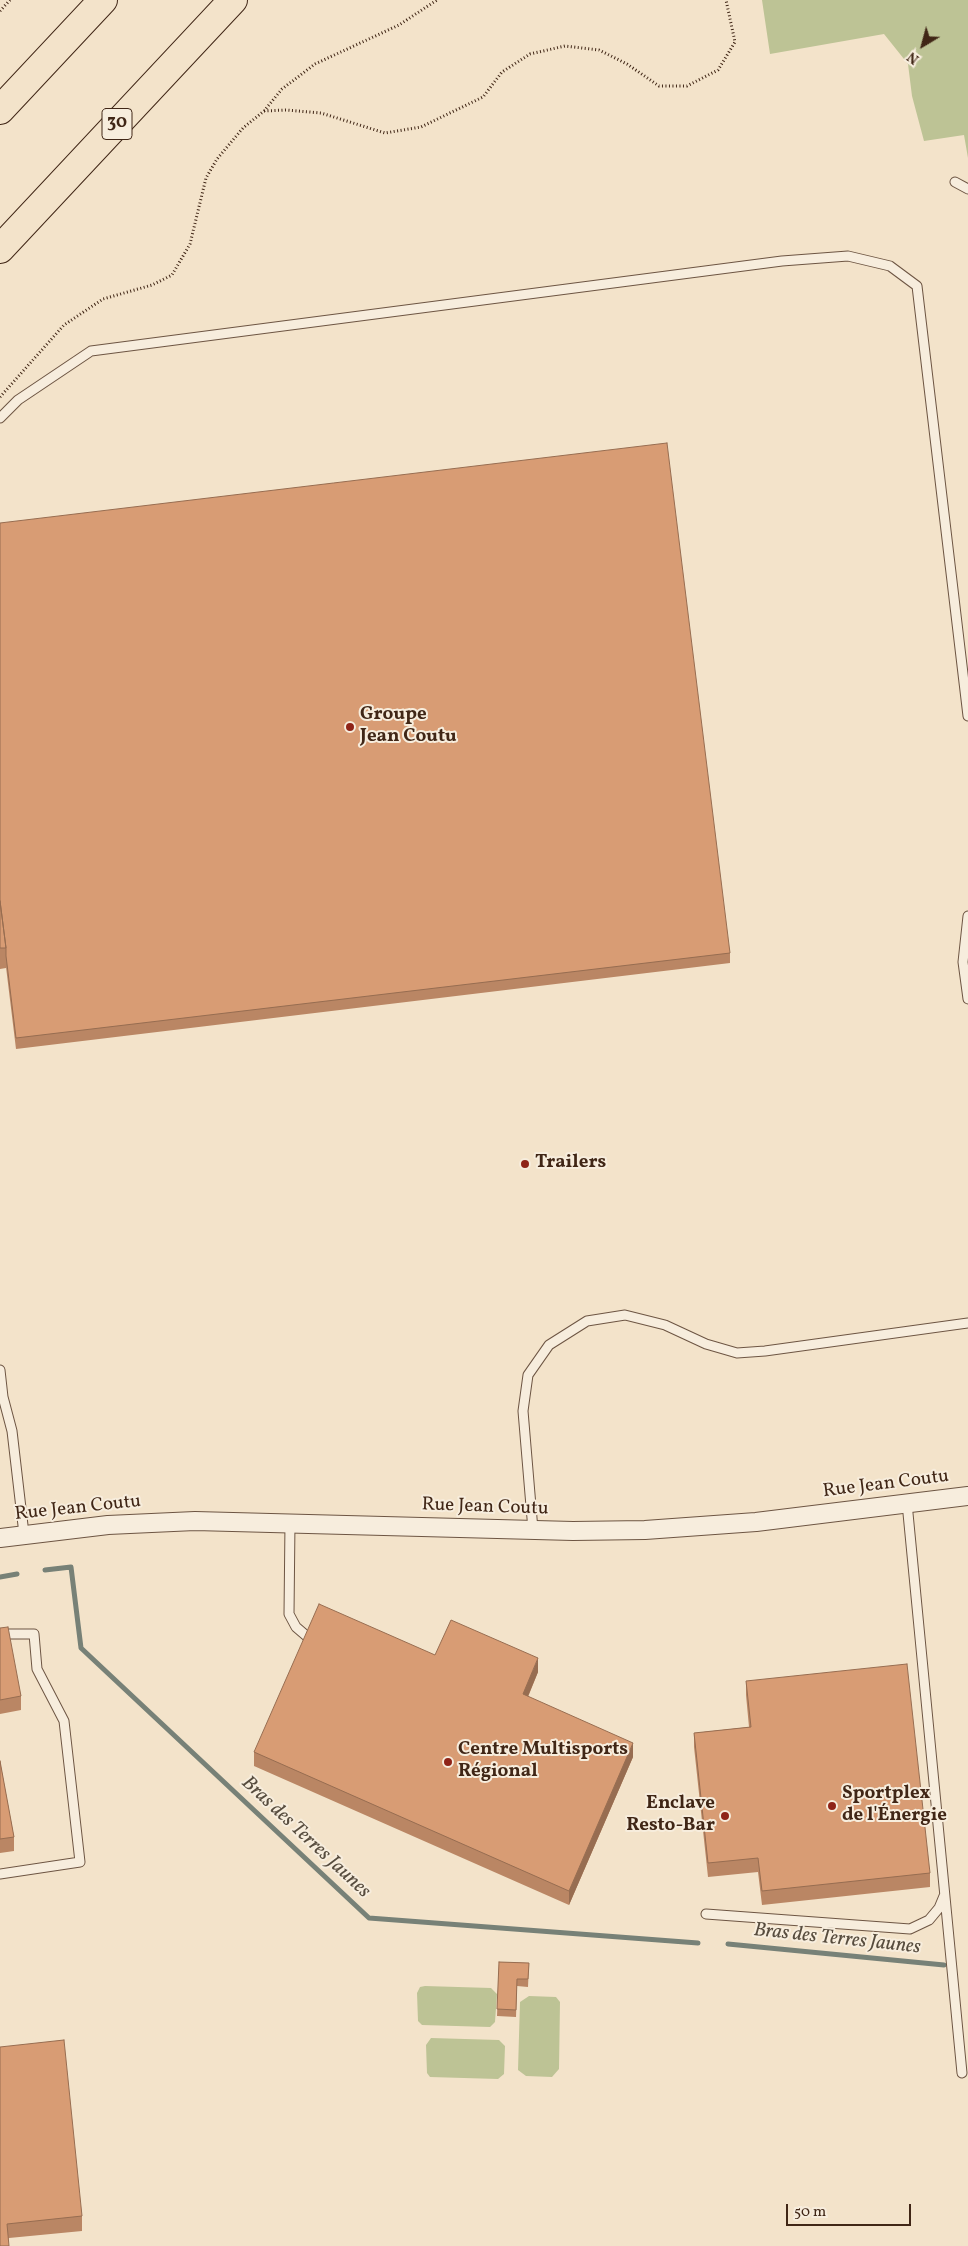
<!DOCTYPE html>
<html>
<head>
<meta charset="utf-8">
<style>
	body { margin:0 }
	#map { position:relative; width:968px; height:2246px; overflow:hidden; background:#f3e3ca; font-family:Vollkorn,serif }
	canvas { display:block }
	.north { position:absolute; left:898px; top:20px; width:50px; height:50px; -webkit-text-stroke:4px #f7eddd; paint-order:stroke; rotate:217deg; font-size:14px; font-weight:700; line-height:20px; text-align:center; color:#402616 }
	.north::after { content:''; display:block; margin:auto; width:18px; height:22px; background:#402616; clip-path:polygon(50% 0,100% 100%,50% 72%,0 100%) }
	.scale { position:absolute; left:786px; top:2204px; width:125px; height:22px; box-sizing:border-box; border:2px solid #402616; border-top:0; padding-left:6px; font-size:15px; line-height:18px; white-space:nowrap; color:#402616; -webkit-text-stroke:4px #f7eddd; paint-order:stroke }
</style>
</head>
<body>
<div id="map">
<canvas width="968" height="2246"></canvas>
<div class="north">N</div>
<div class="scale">50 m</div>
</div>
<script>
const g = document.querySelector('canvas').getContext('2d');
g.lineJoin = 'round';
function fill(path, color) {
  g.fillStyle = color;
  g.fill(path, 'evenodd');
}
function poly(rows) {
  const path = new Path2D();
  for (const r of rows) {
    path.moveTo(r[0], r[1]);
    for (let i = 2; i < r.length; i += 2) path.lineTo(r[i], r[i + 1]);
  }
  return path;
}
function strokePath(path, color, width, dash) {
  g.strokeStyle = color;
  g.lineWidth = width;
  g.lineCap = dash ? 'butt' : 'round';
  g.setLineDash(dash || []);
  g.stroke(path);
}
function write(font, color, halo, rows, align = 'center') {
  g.font = font + ' Vollkorn,serif';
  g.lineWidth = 4;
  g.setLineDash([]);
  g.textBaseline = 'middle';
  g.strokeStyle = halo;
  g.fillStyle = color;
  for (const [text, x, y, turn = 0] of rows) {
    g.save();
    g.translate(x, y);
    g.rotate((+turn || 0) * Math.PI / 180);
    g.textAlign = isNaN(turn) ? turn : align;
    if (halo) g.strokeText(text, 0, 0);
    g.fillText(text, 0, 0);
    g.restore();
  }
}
fill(poly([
	[762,0,968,0,968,158,964,135,924,141,912,96,908,64,884,34,770,54],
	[425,1986,491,1988,497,1994,495,2022,490,2027,422,2025,418,2021,417,1993,420,1987],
	[529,1996,556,1997,560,2002,559,2069,552,2077,526,2076,518,2070,520,2002],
	[431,2038,499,2040,505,2046,504,2074,498,2079,430,2077,427,2073,426,2045]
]), '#bdc395');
strokePath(poly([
	[45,1570,71,1567,81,1648,369,1918,698,1943],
	[0,1577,17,1574],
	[728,1944,944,1965]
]), '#778177', 5);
const service = poly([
	[955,182,968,189],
	[0,418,18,400,91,351,782,261,848,256,890,266,917,286,968,716],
	[968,916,963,962,968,999],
	[0,1370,3,1397,12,1431,24,1534],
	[907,1503,962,2073],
	[290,1523,289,1614,296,1627,310,1639],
	[533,1530,523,1411,528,1375,549,1345,587,1321,625,1315,665,1325,706,1344,737,1353,765,1351,968,1323],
	[0,1634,34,1634,37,1669,64,1721,80,1862,0,1874],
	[706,1914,910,1929,929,1920,939,1908,944,1896]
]);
const minor = poly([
	[0,1538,108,1525,195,1521,573,1531,645,1530,756,1522,968,1496]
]);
const motorway = poly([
	[0,110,103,0],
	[0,249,233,0]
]);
strokePath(service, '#6d5543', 11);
strokePath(minor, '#6d5543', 20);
strokePath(motorway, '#402616', 30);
strokePath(poly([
	[0,11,10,0],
	[264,111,286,110,321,113,385,133,421,127,483,97,502,72,530,54,565,46,599,50,627,64,659,86,687,86,718,70,735,42,726,0],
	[0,397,64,325,103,299,152,285,172,275,190,244,206,178,217,159,243,128,264,111,282,89,315,64,399,25,437,0]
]), '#402616', 3, [1, 2.5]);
strokePath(service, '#f7eddd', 9);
strokePath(minor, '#f7eddd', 18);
strokePath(motorway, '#f3e3ca', 28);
fill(poly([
	[0,523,730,953,730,963,16,1049,6,967,6,968,0,969],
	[0,1628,21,1696,21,1710,0,1714],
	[435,1655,538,1672,528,1697,633,1757,569,1905,254,1766,254,1752],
	[746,1681,930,1873,930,1887,762,1905,758,1872,708,1877,694,1747,694,1733,749,1727,746,1695],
	[0,1761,14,1837,14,1851,0,1853],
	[499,1962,529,1963,528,1987,517,1986,516,2017,497,2016],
	[0,2047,82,2216,82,2231,9,2238,0,2246]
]), '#ba8664');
fill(poly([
	[538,1658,538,1672,523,1708,523,1694],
	[633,1743,633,1757,569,1905,569,1891]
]), '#976d51');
const building = poly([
	[667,443,730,953,16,1038,6,956,6,948,0,901,0,523,667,443],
	[0,901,6,948,0,948,0,901],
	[319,1604,435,1655,451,1620,538,1658,523,1694,633,1743,569,1891,254,1752,319,1604],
	[8,1627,21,1696,0,1700,0,1628,8,1627],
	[907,1664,930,1873,762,1891,758,1858,708,1863,694,1733,751,1727,746,1681,907,1664],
	[0,1761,14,1837,0,1839,0,1761],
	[499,1962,529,1963,528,1979,517,1979,516,2010,497,2009,499,1962],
	[64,2040,82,2216,7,2224,9,2246,0,2246,0,2047,64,2040]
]);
fill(building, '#d89c74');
strokePath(building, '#976d51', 1);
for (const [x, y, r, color] of [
	[350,727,5,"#8f2418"],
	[525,1164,5,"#8f2418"],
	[448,1762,5,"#8f2418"],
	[832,1806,5,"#8f2418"],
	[725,1816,5,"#8f2418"]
]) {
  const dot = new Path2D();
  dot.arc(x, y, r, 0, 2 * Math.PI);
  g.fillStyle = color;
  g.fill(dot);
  strokePath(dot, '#f7eddd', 2);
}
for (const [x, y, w] of [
	[117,124,30]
]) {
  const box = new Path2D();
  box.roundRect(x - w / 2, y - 15.5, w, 31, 4);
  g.fillStyle = '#f7eddd';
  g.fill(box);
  strokePath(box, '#402616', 1);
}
write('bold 18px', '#402616', null, [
	["30",117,124]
]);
write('bold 19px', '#402616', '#f7eddd', [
	["Groupe",360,716],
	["Jean Coutu",360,738],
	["Trailers",535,1164],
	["Centre Multisports",458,1751],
	["Régional",458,1773],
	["Sportplex",842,1795],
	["de l'Énergie",842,1817],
	["Enclave",715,1805,"right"],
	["Resto-Bar",715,1827,"right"]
], 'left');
write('19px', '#402616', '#f7eddd', [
	["Rue Jean Coutu",886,1485,-7],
	["Rue Jean Coutu",485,1508,2],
	["Rue Jean Coutu",78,1509,-6]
]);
write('italic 20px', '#574c3e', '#f7eddd', [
	["Bras des Terres Jaunes",305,1838,43],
	["Bras des Terres Jaunes",837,1940,6]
]);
</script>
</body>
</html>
